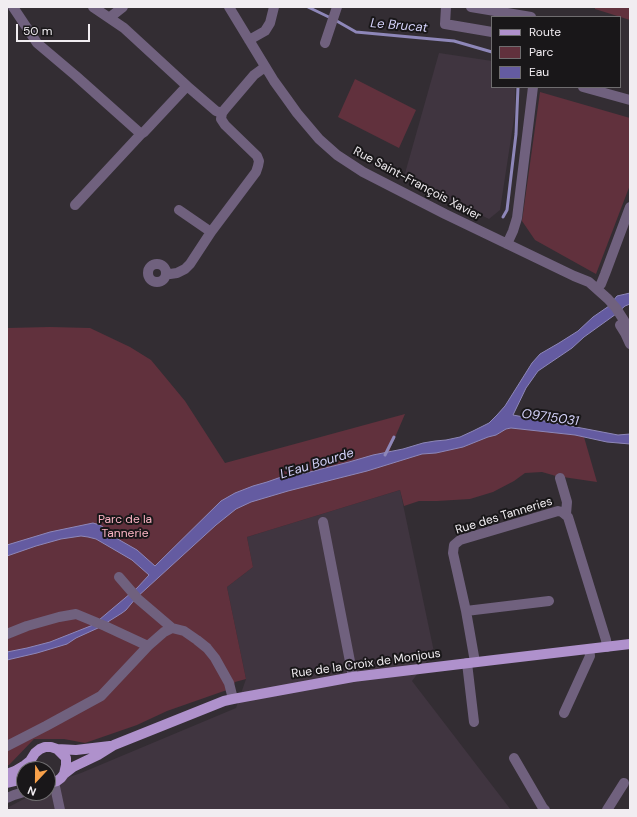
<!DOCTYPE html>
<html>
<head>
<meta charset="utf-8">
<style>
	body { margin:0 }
	#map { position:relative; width:637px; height:817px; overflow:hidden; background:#332d33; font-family:"DM Sans",sans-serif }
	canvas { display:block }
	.frame { position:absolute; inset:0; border:8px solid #f1edf1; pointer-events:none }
	.legend { position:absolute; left:491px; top:16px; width:130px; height:72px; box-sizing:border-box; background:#191719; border:1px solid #6f6d6f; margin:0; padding:5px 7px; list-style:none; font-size:12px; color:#f1edf1 }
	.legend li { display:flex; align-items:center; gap:8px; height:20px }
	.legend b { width:20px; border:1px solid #6f6d6f }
	.north { position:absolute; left:16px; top:761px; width:40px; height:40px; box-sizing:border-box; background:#191719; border:1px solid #6f6d6f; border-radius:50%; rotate:202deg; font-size:11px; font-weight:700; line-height:16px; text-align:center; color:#f1edf1 }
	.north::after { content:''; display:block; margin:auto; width:14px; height:18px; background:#f8a14a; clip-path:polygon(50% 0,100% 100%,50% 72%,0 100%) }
	.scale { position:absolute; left:16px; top:24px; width:74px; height:18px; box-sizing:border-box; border:2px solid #f1edf1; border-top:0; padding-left:5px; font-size:12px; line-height:14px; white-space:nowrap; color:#f1edf1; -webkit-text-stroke:3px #191719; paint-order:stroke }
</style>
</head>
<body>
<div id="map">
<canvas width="637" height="817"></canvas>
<div class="frame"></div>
<ul class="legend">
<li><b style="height:5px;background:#af91cc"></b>Route</li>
<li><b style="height:11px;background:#61313d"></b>Parc</li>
<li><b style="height:11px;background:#645ba1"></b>Eau</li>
</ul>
<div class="north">N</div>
<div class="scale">50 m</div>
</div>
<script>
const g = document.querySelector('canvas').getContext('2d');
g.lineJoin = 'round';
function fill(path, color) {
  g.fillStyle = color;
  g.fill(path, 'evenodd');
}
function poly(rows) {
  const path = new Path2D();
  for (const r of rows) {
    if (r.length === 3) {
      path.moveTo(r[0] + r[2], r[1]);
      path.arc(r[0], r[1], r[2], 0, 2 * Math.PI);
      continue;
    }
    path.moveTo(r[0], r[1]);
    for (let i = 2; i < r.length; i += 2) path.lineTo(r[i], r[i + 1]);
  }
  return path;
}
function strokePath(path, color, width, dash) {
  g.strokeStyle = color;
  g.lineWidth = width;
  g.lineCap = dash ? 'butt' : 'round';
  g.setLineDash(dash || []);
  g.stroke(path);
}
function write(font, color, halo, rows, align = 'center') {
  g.font = font + ' "DM Sans",sans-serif';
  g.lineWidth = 4;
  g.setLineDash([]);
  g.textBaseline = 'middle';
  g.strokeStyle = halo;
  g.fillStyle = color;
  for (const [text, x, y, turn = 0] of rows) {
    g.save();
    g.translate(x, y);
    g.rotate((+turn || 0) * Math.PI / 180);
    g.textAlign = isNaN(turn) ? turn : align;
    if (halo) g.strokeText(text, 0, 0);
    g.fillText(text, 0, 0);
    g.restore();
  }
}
fill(poly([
	[439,53,492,61,492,87,515,87,515,112,500,210,489,219,404,177],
	[400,490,434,652,412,681,511,810,7,810,7,808,35,793,48,793,48,786,54,782,81,773,236,708,246,679,227,587,253,567,247,537]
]), '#403540');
fill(poly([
	[595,7,630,7,630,20,595,9],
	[355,79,416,110,399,148,338,117],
	[540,92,630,118,630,185,596,274,535,240,522,221],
	[50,327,90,328,130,347,151,360,185,401,225,463,405,414,390,449,394,462,422,454,436,453,463,447,488,437,496,435,506,429,511,428,575,435,584,437,597,482,556,476,542,472,525,473,514,481,493,492,470,499,437,501,419,501,404,506,400,490,247,537,253,567,227,587,246,679,235,682,232,689,224,691,167,711,137,725,85,743,64,739,34,739,9,765,7,765,7,328]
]), '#61313d');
const water = poly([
	[630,293,630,304,625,306,616,314,584,337,572,348,538,371,526,388,513,415,618,435,630,434,630,444,607,442,575,435,511,428,506,429,496,435,488,437,463,447,436,453,422,454,367,471,288,491,251,502,236,509,216,525,136,598,126,610,122,613,98,628,76,638,67,644,37,653,7,660,7,652,27,648,50,642,93,625,131,593,137,588,149,575,132,560,96,539,88,537,81,536,61,539,36,546,7,556,7,545,50,532,93,523,100,525,113,534,116,538,137,550,155,566,221,501,235,493,253,486,267,482,287,475,306,473,349,462,373,455,403,449,423,443,435,441,446,440,460,437,473,431,489,423,497,415,505,406,532,363,540,354,559,343,578,331,593,317,609,306,617,296,630,293]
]);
fill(water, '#645ba1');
strokePath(water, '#8e87b9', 1);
strokePath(poly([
	[308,7,335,20,356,32,454,41,492,52],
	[503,217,507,210,516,134,518,87],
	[385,455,394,437]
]), '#8e87b9', 3);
strokePath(poly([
	[13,7,37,43,76,76,141,134,144,132,187,86],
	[93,7,124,28,187,86,216,111,222,113],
	[229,7,274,81,287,99,297,113,319,139,337,155,363,172,445,214,574,276,589,282,608,299,616,308,630,330],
	[446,7,445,24,492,32],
	[471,7,531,17],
	[109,18,123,7],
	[249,40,265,31,270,23,274,7],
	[325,43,337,7],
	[583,87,630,100],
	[75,205,141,134],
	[179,210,211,232],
	[507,244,513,231,517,218,533,87],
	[157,273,9],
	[166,274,170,274,177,273,185,269,190,264,211,232,256,172,258,166,259,161,257,156,225,125,221,119,222,113,225,109,254,75,265,67],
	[597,288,601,284,605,274,630,207],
	[620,325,625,333,630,344],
	[560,478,567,502,566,514],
	[323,522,353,677],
	[119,577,138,599,172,628],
	[466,611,549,601],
	[7,634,27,626,59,617,76,614,105,626,148,646],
	[475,662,466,611,453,553,454,545,460,540,558,511,562,512,568,517,606,640,607,647],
	[467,663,474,722],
	[564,713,590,656,589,649],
	[7,746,46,726,101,696,148,646,164,632,172,628,184,631,197,640,207,648,215,658,229,683,233,699],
	[514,758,543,808,545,810],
	[54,782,60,810],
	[7,798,14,795,24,792],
	[607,810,624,783]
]), '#70617e', 10);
strokePath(poly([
	[57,749,76,750,110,746],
	[7,774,15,771,25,765,30,761,35,753,40,749,45,747,51,747,57,749,66,758,66,765,64,774,61,778,57,781,48,783],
	[64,774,73,767,98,755,114,745,224,701,233,699,353,677,494,660,630,644],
	[7,783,24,779]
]), '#af91cc', 10);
write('12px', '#f1edf1', '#191719', [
	["Rue Saint-François Xavier",417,184,28],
	["Rue des Tanneries",504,516,-17],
	["Rue de la Croix de Monjous",366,664,-8]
]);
write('12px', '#f9b3c2', '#191719', [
	["Parc de la",125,520],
	["Tannerie",125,534]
]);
write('italic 13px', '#d4d2fa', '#191719', [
	["Le Brucat",399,26,5],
	["O9715031",550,418,8],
	["L'Eau Bourde",317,464,-17]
]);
</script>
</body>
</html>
